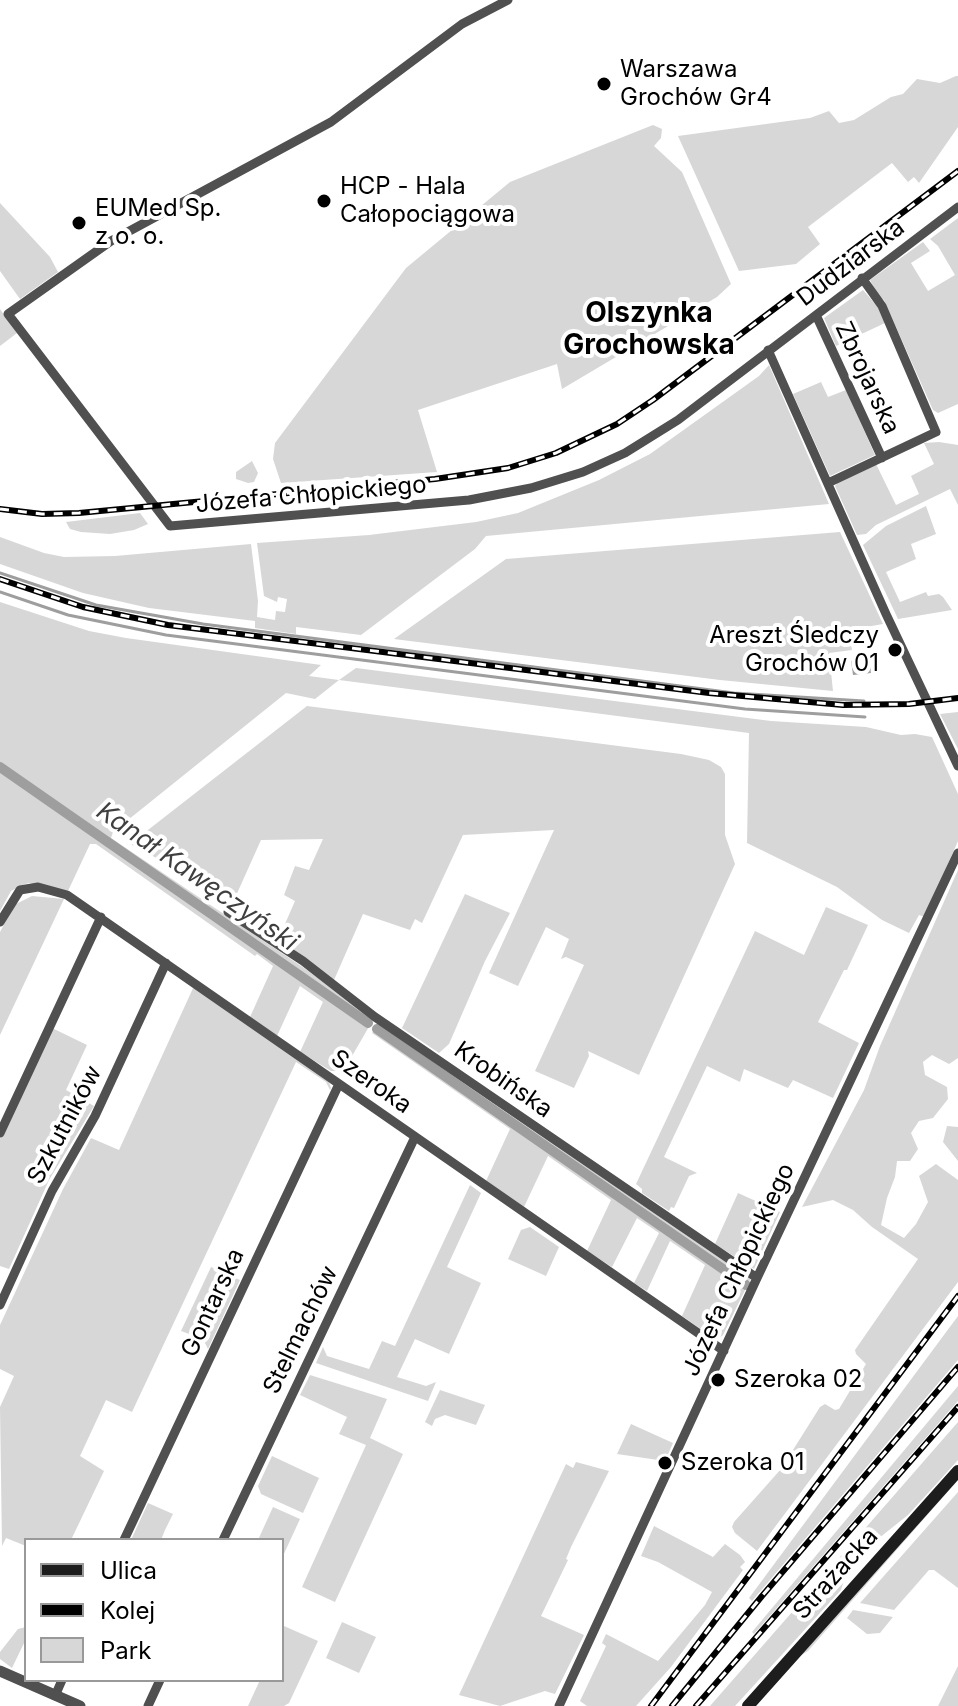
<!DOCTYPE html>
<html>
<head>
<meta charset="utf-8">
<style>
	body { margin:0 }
	#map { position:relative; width:958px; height:1706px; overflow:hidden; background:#fff; font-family:Inter,sans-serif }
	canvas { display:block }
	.legend { position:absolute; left:24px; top:1538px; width:260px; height:144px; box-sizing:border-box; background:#fff; border:2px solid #999; margin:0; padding:10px 14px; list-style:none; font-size:24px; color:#000 }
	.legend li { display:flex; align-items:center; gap:16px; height:40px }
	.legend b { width:40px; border:2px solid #999 }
</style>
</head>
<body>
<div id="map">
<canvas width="958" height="1706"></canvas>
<ul class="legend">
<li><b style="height:10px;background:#1d1d1d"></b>Ulica</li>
<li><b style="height:10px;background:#000"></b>Kolej</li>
<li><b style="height:22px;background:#d7d7d7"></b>Park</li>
</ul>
</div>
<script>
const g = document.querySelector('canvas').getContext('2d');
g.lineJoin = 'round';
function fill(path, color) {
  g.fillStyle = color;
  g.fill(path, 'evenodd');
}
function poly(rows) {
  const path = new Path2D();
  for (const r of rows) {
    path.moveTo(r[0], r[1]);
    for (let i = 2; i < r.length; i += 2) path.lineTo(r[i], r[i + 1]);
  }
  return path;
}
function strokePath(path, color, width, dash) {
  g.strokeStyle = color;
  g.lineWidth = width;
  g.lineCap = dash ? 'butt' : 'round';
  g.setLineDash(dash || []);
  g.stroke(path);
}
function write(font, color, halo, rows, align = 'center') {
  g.font = font + ' Inter,sans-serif';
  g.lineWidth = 8;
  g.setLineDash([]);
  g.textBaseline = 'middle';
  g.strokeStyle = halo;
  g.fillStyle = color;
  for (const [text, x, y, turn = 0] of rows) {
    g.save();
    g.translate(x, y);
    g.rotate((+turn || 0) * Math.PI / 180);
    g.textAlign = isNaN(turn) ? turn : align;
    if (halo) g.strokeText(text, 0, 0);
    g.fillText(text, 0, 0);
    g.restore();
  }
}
fill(poly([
	[956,76,958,76,958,127,919,183,914,177,908,182,892,163,808,227,820,244,796,264,739,271,678,136,810,118,829,111,839,123,854,120,891,97,903,94,917,79,940,83],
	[653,125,662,129,661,138,654,146,682,172,731,284,717,297,562,389,557,364,418,410,437,472,281,483,273,459,275,443,406,268,510,182],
	[0,203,50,257,58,272,20,299,0,271],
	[958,218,958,404,938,413,933,410,884,300,878,296,870,280,923,242,930,251,911,263,928,291,955,275,938,246,930,239],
	[863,290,877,306,885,323,836,346,824,318],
	[0,309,17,333,0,346],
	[769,365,829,504,486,536,475,549,361,635,296,627,296,634,255,628,255,621,149,608,83,593,0,564,0,537,44,553,64,557,115,556,251,544,258,601,257,617,275,620,276,611,285,612,287,599,278,597,277,602,264,596,257,543,369,535,476,522,518,513,599,480,650,454,759,376],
	[821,382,828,397,846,390,875,455,830,476,793,394],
	[939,442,958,445,958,505,950,489,876,525,866,534,857,535,835,486,839,481,876,464,896,505,919,494,911,476,934,464,924,443],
	[252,461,258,473,254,482,248,483,236,479,236,472],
	[926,506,936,534,911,544,916,559,886,572,900,602,926,592,928,596,939,594,943,597,952,610,898,619,863,545,886,526],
	[140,513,148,524,134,530,110,534,81,532,70,529,66,522],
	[840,532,883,624,849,630,852,650,829,653,833,691,720,680,394,639,506,559],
	[0,602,89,631,126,638,321,665,309,676,339,680,356,668,771,721,866,727,901,735,915,734,932,737,958,794,958,841,925,917,919,915,909,933,882,920,837,887,747,843,749,733,339,680,315,699,286,693,113,832,111,838,304,968,374,1018,348,1063,337,1071,331,1071,300,1052,323,1002,300,986,277,1036,250,1017,273,966,257,954,255,956,96,844,90,844,68,891,29,883,22,885,11,891,0,911],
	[307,706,681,754,709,760,721,767,725,774,725,835,735,864,639,1075,588,1051,589,1056,574,1088,535,1071,584,965,566,957,561,959,569,939,546,927,518,986,489,973,554,830,463,835,422,923,415,919,410,930,363,914,334,980,278,940,295,901,284,895,295,866,309,870,323,839,261,840,230,909,181,871,130,844],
	[958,712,958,749,940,714],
	[958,870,958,1058,949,1064,932,1055,923,1062,925,1075,947,1087,948,1099,933,1118,919,1121,911,1133,918,1149,910,1161,897,1161,895,1177,887,1198,881,1225,904,1238,916,1224,928,1202,919,1176,936,1164,958,1180,958,1282,757,1551,735,1533,732,1527,734,1522,781,1469,820,1407,825,1404,835,1410,839,1409,866,1364,856,1354,855,1350,918,1259,872,1227,853,1210,833,1200,802,1207,864,1090,880,1046],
	[465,894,510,913,485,961,449,1044,439,1053,402,1028],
	[32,896,64,899,0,1035,0,932,14,905],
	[826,907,868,925,847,970,844,970,818,1022,859,1043,833,1098,793,1080,788,1088,744,1069,740,1082,707,1066,664,1157,697,1173,689,1176,674,1208,671,1207,669,1211,642,1193,642,1189,636,1184,755,931,804,955],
	[194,986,329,1082,331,1088,330,1090,326,1082,296,1062,132,1412,106,1400,80,1456,104,1471,71,1540,26,1540,26,1546,6,1538,2,1546,0,1407,14,1376,0,1369,0,1325,63,1189,91,1138,119,1150],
	[378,1026,751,1278,723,1335,717,1340,682,1316,705,1265,670,1241,647,1291,634,1283,659,1233,637,1218,612,1267,587,1251,611,1200,548,1156,524,1207,486,1181,510,1129,372,1033],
	[52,1028,87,1045,66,1090,94,1106,49,1180,9,1269,0,1266,0,1139],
	[947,1126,958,1127,958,1161,943,1142],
	[470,1185,481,1193,447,1267,481,1283,449,1354,415,1339,397,1377,426,1386,436,1382,428,1401,316,1363,323,1347,327,1356,369,1369,382,1341,395,1346],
	[738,1193,780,1212,754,1269,715,1244],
	[530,1227,559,1247,546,1276,508,1259,521,1230],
	[211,1267,240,1280,208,1349,203,1339,181,1331],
	[958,1316,958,1360,752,1601,749,1598],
	[310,1375,387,1399,370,1438,403,1454,335,1602,302,1587,366,1445,339,1434,347,1417,300,1395],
	[958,1386,958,1401,754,1634,752,1632],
	[440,1390,485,1405,476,1425,445,1415,435,1419,432,1426,425,1422],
	[958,1422,958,1460,908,1515,864,1550,848,1568,841,1590,735,1706,710,1706],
	[631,1424,673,1443,665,1461,617,1454],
	[272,1456,319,1478,303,1513,261,1494,258,1486],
	[576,1462,609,1471,571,1547,566,1559,568,1560,541,1616,584,1635,555,1694,545,1691,500,1706,459,1695,566,1464,573,1468],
	[958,1480,808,1651,800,1656],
	[958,1492,958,1588,934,1570,929,1570,894,1610,860,1603],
	[148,1503,173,1514,165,1530,161,1540,131,1540],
	[273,1507,300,1519,282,1558,282,1540,258,1540],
	[654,1526,713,1557,725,1544,740,1555,745,1562,740,1567,743,1570,671,1667,636,1706,587,1706,580,1701,606,1646,602,1643,606,1634,658,1661,705,1605,712,1592,658,1562,641,1556],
	[853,1610,893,1617,880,1633,867,1634,847,1618],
	[342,1622,376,1637,359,1673,326,1658],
	[284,1626,318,1641,289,1703,284,1706,248,1706,260,1680,282,1680,282,1631],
	[26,1627,26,1639,12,1668,0,1659,0,1652,18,1629],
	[958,1666,958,1706,938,1706]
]), '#d7d7d7');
fill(poly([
	[879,658,880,672,853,675,851,661]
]), '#9e9e9e');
strokePath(poly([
	[0,573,96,605,203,624,734,693,864,701],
	[0,592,68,615,166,635,745,709,865,717]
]), '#9e9e9e', 3);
strokePath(poly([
	[0,767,368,1023],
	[377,1029,746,1285]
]), '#9e9e9e', 10);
strokePath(poly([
	[508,0,462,24,331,122,111,241,8,314,170,526,469,500,531,488,583,472,625,453,678,420,958,207],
	[816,315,882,458],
	[768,350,886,614,958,766],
	[828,483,936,432,882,306,862,278],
	[228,912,303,961,375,1017,757,1278],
	[0,922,20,890,38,887,67,895,724,1351],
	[0,1133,101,917],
	[0,1305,52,1191,95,1116,166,963],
	[124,1540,339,1084],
	[223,1540,415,1137],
	[55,1696,62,1680],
	[148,1706,160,1680],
	[559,1706,757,1278,958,853]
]), '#505050', 9);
strokePath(poly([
	[0,1671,80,1706]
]), '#505050', 11);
strokePath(poly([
	[748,1706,958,1471]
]), '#1d1d1d', 12);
const rail = poly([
	[0,509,42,514,79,513,435,479,508,468,556,453,617,424,653,400,958,171],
	[0,579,83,607,168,625,709,693,843,705,909,704,958,698],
	[651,1706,958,1296],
	[672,1706,762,1596,958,1367],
	[696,1706,958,1407]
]);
strokePath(rail, '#000', 6);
strokePath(rail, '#fff', 3, [9]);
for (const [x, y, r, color] of [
	[604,84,8,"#000"],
	[324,201,8,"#000"],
	[79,223,8,"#000"],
	[895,650,8,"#000"],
	[718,1380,8,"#000"],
	[665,1463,8,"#000"]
]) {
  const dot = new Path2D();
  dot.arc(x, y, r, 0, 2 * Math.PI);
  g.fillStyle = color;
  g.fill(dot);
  strokePath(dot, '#fff', 3);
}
write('24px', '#000', '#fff', [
	["Warszawa",620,70],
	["Grochów Gr4",620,98],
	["HCP - Hala",340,187],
	["Całopociągowa",340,215],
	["EUMed Sp.",95,209],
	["z o. o.",95,237],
	["Areszt Śledczy",879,636,"right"],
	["Grochów 01",879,664,"right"],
	["Szeroka 02",734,1380],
	["Szeroka 01",681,1463]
], 'left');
write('24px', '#000', '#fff', [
	["Dudziarska",851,263,-37],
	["Zbrojarska",867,378,65],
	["Józefa Chłopickiego",311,495,-5],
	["Krobińska",503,1080,35],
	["Szeroka",371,1082,35],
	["Szkutników",65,1125,-62],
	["Józefa Chłopickiego",739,1270,-65],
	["Gontarska",213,1303,-65],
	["Stelmachów",301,1330,-64],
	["Strażacka",836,1574,-48]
]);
write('italic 26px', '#3f3f3f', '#fff', [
	["Kanał Kawęczyński",197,877,35]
]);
write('bold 28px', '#000', '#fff', [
	["Olszynka",649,314],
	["Grochowska",649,346]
]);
</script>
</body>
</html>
